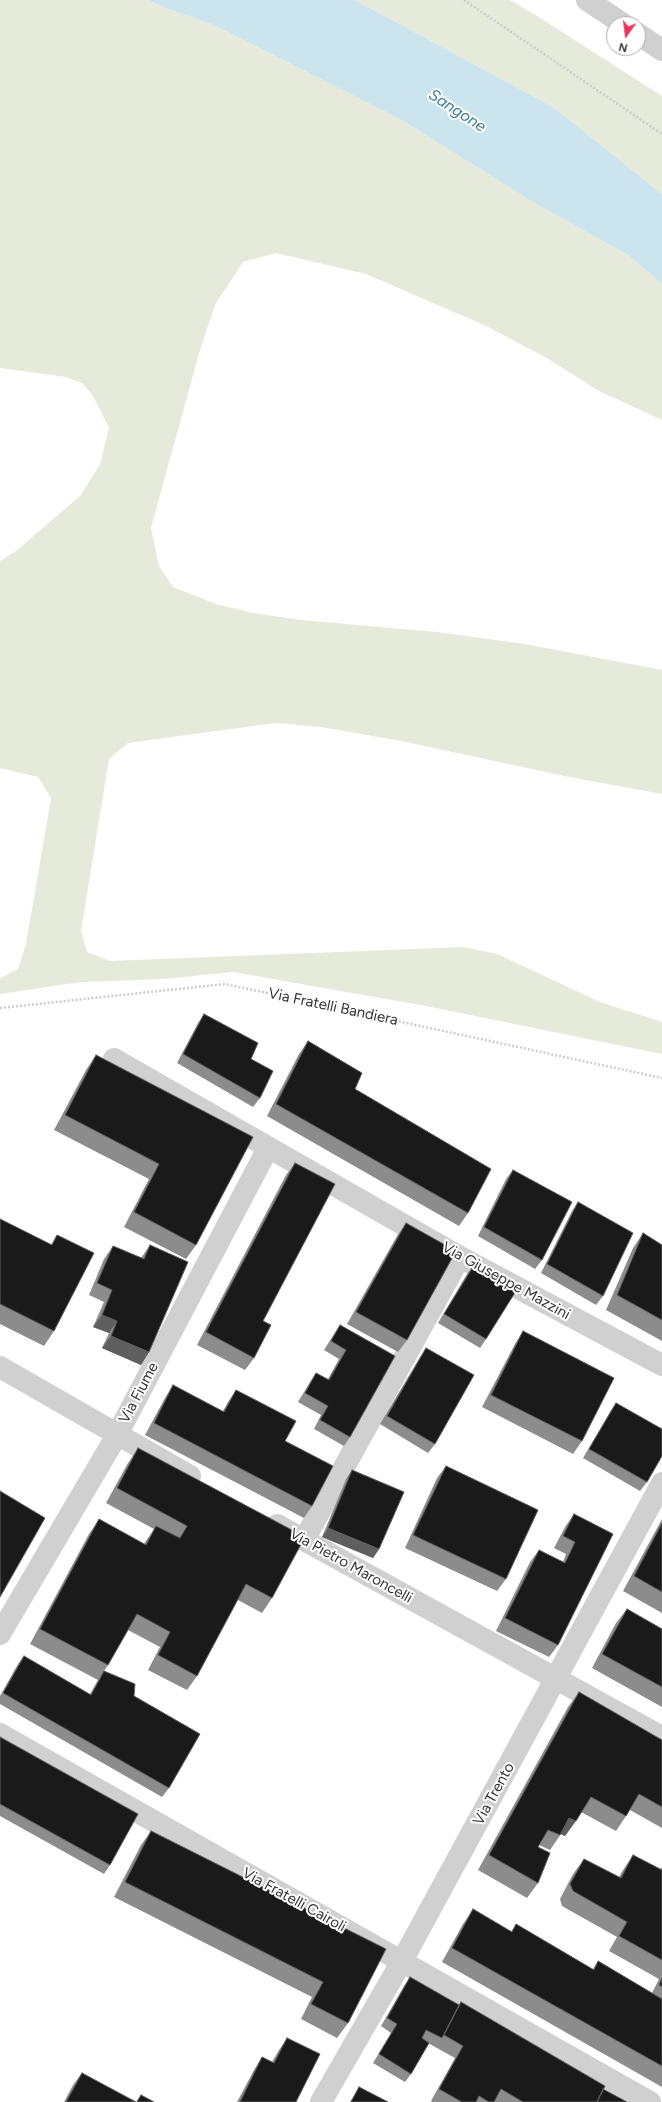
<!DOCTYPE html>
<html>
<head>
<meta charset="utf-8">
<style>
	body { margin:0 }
	#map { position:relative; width:662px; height:2102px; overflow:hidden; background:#fff; font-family:Figtree,sans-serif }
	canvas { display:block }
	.north { position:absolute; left:606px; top:16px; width:40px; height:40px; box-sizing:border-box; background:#fff; border:1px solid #adadad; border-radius:50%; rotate:194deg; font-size:11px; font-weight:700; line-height:16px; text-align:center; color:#333 }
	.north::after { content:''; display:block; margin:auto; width:14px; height:18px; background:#e9365a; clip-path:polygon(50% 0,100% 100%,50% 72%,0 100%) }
</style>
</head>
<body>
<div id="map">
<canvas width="662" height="2102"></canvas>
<div class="north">N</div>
</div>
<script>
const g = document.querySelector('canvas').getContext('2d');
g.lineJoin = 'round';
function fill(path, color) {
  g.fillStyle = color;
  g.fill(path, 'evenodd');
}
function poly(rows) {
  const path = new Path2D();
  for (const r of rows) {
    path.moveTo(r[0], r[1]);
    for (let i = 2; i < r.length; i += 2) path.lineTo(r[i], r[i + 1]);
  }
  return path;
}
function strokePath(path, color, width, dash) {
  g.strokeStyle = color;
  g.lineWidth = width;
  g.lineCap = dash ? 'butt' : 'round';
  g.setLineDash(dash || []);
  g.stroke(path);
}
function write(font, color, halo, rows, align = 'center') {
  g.font = font + ' Figtree,sans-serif';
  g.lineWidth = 4;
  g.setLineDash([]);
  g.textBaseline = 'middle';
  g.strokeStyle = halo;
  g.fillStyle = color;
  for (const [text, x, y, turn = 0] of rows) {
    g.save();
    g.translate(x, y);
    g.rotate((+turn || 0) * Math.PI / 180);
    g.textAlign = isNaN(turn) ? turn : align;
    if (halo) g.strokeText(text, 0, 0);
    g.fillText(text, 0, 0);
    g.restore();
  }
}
fill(poly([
	[0,0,148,0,162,7,214,25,400,119,536,204,628,255,662,284,662,420,599,391,545,357,486,326,366,274,276,253,243,262,215,305,200,350,151,528,159,566,173,587,216,604,253,613,301,620,437,632,525,644,662,670,662,794,569,777,401,741,321,727,275,723,128,743,109,759,81,931,87,952,110,961,463,947,497,954,600,1002,662,1022,662,1054,426,1006,233,972,163,979,81,982,0,994,0,978,18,969,26,944,51,798,38,777,0,768,0,561,16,551,81,495,100,464,109,428,93,396,82,383,66,377,0,368],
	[355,0,510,0,534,14,662,96,662,194,553,107]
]), '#e5eadb');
fill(poly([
	[148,0,355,0,553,107,662,194,662,284,628,255,536,204,400,119,214,25,162,7]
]), '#cbe4ed');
strokePath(poly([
	[464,0,662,134],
	[0,1008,225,984,662,1078]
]), '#cdcdcd', 2.5, [2, 2]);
strokePath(poly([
	[587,0,623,24],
	[638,34,662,50],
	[114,1059,460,1257,662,1365],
	[0,1367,190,1476],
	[277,1525,662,1737],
	[304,1540,460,1257],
	[0,1634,117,1435,268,1148],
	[0,1734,650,2102],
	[321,2102,402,1961,662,1483]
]), '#d0d0d0', 22);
fill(poly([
	[204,1014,251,1059,260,1098,253,1107,177,1063,198,1023],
	[308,1041,355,1089,468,1213,459,1226,267,1116,299,1054],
	[96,1055,253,1137,196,1245,186,1259,124,1227,149,1179,54,1130,86,1070],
	[295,1163,263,1321,254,1358,245,1370,197,1345,286,1175],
	[513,1170,542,1260,535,1269,478,1236,506,1179],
	[578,1202,603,1296,596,1305,541,1273,572,1211],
	[0,1219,51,1245,57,1235,54,1331,44,1346,0,1324],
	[406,1223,407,1340,398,1352,347,1324,397,1236],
	[643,1233,662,1245,662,1341,606,1310,633,1248],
	[150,1245,149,1352,141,1365,102,1348,109,1333,93,1327,104,1302,89,1295,104,1259,113,1246,141,1258],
	[474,1265,486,1339,480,1348,438,1323,467,1274],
	[340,1325,395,1356,350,1437,344,1446,314,1429,321,1415,298,1402,310,1382,316,1373,328,1379,339,1359,324,1350,334,1334],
	[523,1331,582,1441,573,1454,482,1407,515,1344],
	[426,1348,435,1444,428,1453,380,1424,420,1357],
	[173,1385,223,1411,228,1402,236,1390,285,1441,312,1506,304,1518,145,1435,165,1398],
	[616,1403,647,1482,640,1491,583,1458,610,1412],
	[138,1448,272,1598,262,1613,238,1600,197,1676,187,1690,148,1670,160,1647,128,1630,108,1665,104,1671,134,1696,169,1788,162,1797,0,1704,0,1696,18,1664,24,1656,90,1694,98,1680,30,1644,89,1534,99,1519,144,1544,154,1529,106,1503,128,1463],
	[446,1466,506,1579,497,1591,405,1548,437,1478],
	[352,1470,379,1549,373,1558,322,1537,346,1479],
	[574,1514,613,1534,558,1645,549,1657,496,1631,530,1562,539,1550,563,1562,566,1554,554,1548,565,1527],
	[662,1519,662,1613,623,1591],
	[627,1609,662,1629,662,1707,592,1668,616,1623],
	[579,1692,662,1740,662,1828,630,1810,616,1831,581,1812,565,1836,561,1834,550,1850,539,1845,538,1847,538,1883,527,1898,478,1870,568,1707],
	[0,1737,110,1865,104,1874,0,1816],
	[151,1831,386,1949,348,2023,337,2038,301,2019,312,1997,114,1897,141,1845],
	[633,1855,660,1870,662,1867,662,2087,442,1962,463,1924,473,1909,511,1932,516,1924,593,1969,598,1961,652,1993,659,1979,609,1951,617,1937,562,1906,560,1899,573,1874,584,1859,619,1877,623,1870],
	[410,1977,459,2005,461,2002,603,2089,627,2102,432,2102,431,2101,455,2058,428,2043,411,2074,405,2082,373,2063,391,2033,381,2026,404,1986],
	[287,2038,296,2102,237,2102,254,2070,262,2057,272,2062,279,2050],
	[82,2073,136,2102,141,2095,154,2102,64,2102,73,2085],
	[359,2087,388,2102,350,2102]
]), '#8c8c8c');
fill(poly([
	[102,1315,117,1321,109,1333,93,1327],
	[111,1336,149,1352,141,1365,102,1348],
	[328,1528,379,1549,373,1558,322,1537],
	[569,1818,576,1821,565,1836,558,1833]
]), '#5f5f5f');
const building = poly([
	[204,1014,258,1043,251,1059,273,1071,260,1098,183,1054,204,1014],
	[308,1041,362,1073,355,1089,491,1169,468,1213,276,1104,308,1041],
	[96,1055,253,1137,196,1245,134,1212,159,1164,65,1115,96,1055],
	[295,1163,335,1184,263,1321,271,1325,254,1358,206,1332,295,1163],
	[513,1170,572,1202,542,1260,484,1227,513,1170],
	[578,1202,633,1233,603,1296,547,1264,578,1202],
	[0,1219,52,1245,57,1235,94,1253,54,1331,0,1304,0,1219],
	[406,1223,456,1251,407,1340,356,1312,406,1223],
	[643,1233,662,1245,662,1320,617,1295,643,1233],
	[150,1245,188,1262,149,1352,111,1336,117,1321,102,1315,112,1290,97,1283,113,1246,144,1259,150,1245],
	[474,1265,516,1291,486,1339,444,1314,474,1265],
	[340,1325,395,1356,350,1437,320,1420,328,1406,305,1393,316,1373,329,1380,346,1350,331,1341,340,1325],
	[523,1331,614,1378,582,1441,491,1395,523,1331],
	[426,1348,474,1375,435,1444,387,1416,426,1348],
	[173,1385,224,1412,236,1390,296,1421,285,1441,333,1466,312,1506,154,1423,173,1385],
	[616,1403,662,1429,662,1456,647,1482,589,1449,616,1403],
	[138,1448,305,1537,272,1598,246,1584,197,1676,158,1655,170,1632,137,1614,108,1665,40,1629,99,1519,146,1545,156,1526,180,1538,187,1526,117,1488,138,1448],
	[446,1466,538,1510,506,1579,413,1535,446,1466],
	[352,1470,404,1492,379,1549,328,1528,352,1470],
	[0,1491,45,1518,0,1597,0,1491],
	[574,1514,613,1534,558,1645,505,1618,539,1550,565,1563,575,1542,563,1536,574,1514],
	[662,1523,662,1592,634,1576,662,1523],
	[627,1609,662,1629,662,1687,602,1654,627,1609],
	[24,1656,91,1695,104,1671,135,1684,134,1696,200,1734,169,1788,3,1693,24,1656],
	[579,1692,662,1740,662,1807,639,1794,626,1816,591,1797,576,1821,569,1818,560,1835,548,1830,538,1847,550,1853,538,1883,489,1855,579,1692],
	[0,1737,138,1814,110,1865,0,1804,0,1737],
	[151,1831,386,1949,348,2023,311,2004,323,1982,125,1882,151,1831],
	[633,1855,662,1870,662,1960,619,1936,627,1922,573,1891,570,1884,584,1859,621,1878,633,1855],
	[473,1909,512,1932,516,1924,594,1970,598,1961,662,1999,662,2066,452,1948,473,1909],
	[410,1977,459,2005,442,2038,426,2030,422,2038,429,2043,411,2074,379,2054,397,2024,387,2018,410,1977],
	[662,1978,662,1987,659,1985,662,1978],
	[461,2002,605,2086,597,2102,523,2102,501,2089,494,2102,489,2102,479,2096,476,2102,462,2102,439,2089,463,2046,444,2035,461,2002],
	[287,2038,320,2054,296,2102,240,2102,262,2057,274,2063,287,2038],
	[82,2073,136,2102,66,2102,82,2073],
	[359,2087,388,2102,351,2102,359,2087],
	[603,2089,627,2102,597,2102,603,2089],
	[141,2095,154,2102,137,2102,141,2095]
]);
fill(building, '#1a1a1a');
strokePath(building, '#5f5f5f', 1);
write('15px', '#333', '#fff', [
	["Via Fratelli Bandiera",333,1007,12],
	["Via Giuseppe Mazzini",506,1281,29],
	["Via Fiume",139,1393,-62],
	["Via Pietro Maroncelli",351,1566,29],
	["Via Trento",494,1794,-61],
	["Via Fratelli Cairoli",294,1900,29]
]);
write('italic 16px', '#3b7b91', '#fff', [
	["Sangone",457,111,33]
]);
</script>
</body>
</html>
